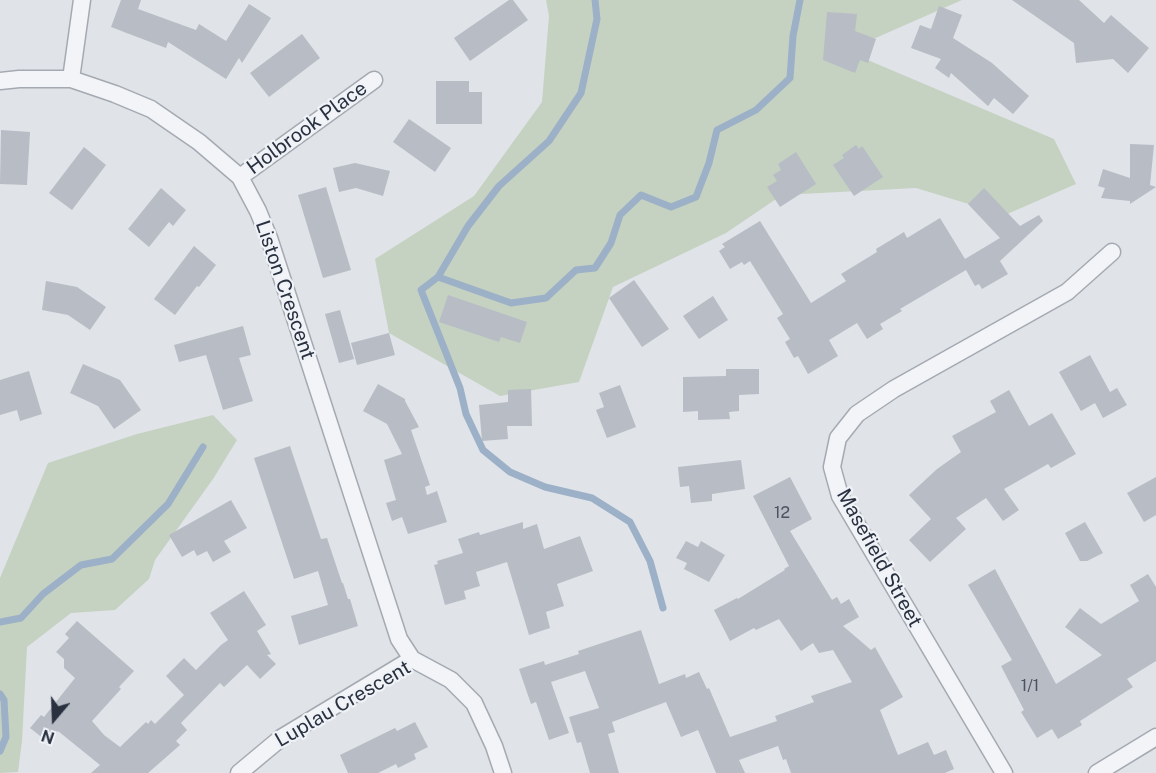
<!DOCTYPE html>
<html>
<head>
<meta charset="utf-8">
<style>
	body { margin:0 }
	#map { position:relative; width:1156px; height:773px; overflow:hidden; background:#e0e3e8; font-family:"Public Sans",sans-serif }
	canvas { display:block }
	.north { position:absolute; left:24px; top:689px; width:60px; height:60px; -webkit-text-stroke:4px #eff2f6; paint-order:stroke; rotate:199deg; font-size:16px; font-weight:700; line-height:24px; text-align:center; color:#29303f }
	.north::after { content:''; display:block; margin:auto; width:21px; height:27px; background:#29303f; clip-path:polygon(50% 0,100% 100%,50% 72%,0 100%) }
</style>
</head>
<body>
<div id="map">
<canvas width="1156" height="773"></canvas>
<div class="north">N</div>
</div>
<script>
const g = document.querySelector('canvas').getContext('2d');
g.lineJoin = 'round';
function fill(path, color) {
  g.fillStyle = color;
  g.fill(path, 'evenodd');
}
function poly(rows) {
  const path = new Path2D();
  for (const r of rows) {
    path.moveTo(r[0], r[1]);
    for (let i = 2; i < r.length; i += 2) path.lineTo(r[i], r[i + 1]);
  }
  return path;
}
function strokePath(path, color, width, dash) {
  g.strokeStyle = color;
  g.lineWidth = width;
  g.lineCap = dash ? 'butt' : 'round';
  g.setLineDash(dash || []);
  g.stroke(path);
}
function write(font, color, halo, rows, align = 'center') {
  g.font = font + ' "Public Sans",sans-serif';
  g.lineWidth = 4.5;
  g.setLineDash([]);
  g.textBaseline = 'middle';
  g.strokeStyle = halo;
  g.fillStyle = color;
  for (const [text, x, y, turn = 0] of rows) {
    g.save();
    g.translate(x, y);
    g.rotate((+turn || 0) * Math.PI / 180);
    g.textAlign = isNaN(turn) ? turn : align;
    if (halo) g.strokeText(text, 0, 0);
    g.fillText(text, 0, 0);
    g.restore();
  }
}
fill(poly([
	[546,0,962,0,871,40,863,58,1054,139,1076,184,1005,215,916,188,782,195,726,233,613,287,579,382,500,396,389,333,375,259,474,196,542,102,549,16],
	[213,415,237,440,213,479,155,560,149,579,115,610,71,613,27,647,22,741,18,772,0,773,0,578,48,463,137,434]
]), '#c5d2c1');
strokePath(poly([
	[595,0,597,19,581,93,549,141,499,186,468,226,438,277,421,290,460,388,466,414,483,450,510,472,545,487,592,498,630,522,650,561,663,608],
	[438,277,511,303,546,298,576,270,595,268,611,243,620,215,641,195,671,207,696,197,709,163,717,130,756,110,790,78,793,36,800,0],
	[0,622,21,618,43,594,81,565,112,559,168,504,203,447],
	[0,694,4,700,6,737,0,751]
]), '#9cb0c7', 7);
fill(poly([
	[121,0,141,0,138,9,196,30,199,24,226,41,249,4,271,18,242,63,239,58,226,79,168,42,166,48,111,27],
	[509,0,513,0,528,20,470,61,454,38],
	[1012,0,1079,0,1104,23,1111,15,1149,48,1128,73,1113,59,1076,63,1074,43],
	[939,6,962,15,953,38,992,63,1029,96,1013,114,994,98,988,106,951,73,949,78,935,68,941,59,911,48,920,25,931,29],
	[827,12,857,14,855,31,876,39,868,63,860,60,855,73,823,60],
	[302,34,320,58,269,97,250,73],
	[436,81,469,81,469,92,482,92,482,124,436,124],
	[409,119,451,148,435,172,393,142],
	[1,130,30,132,27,185,0,184],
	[1130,144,1154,145,1150,185,1156,187,1130,204,1130,201,1101,198,1105,188,1098,186,1103,169,1130,178],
	[856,145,859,149,862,146,883,177,854,196,833,165,844,158,842,155],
	[84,147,106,165,72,210,49,193],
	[796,152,816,184,780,207,767,187,777,181,773,175,781,170,778,164],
	[355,163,390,171,383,196,356,188,339,192,333,168],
	[326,187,351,270,323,278,298,195],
	[161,188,186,210,173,226,169,222,149,247,128,229],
	[984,188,1020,226,1039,215,1043,221,1000,261,1008,274,982,289,979,284,975,286,966,270,900,309,902,311,880,324,883,329,867,339,857,323,829,340,838,356,808,374,798,356,794,358,785,342,790,339,777,318,783,314,750,261,744,265,742,262,730,269,719,251,725,247,722,244,760,221,811,303,846,281,841,274,877,252,876,249,904,232,907,238,940,218,965,259,1000,238,968,204],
	[194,246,216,265,199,287,197,286,175,315,154,299],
	[634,280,669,329,642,347,609,298],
	[46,281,77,287,106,307,90,330,68,315,42,310],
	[448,295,527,322,520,343,501,337,499,342,439,322],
	[713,296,728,320,699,339,683,316],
	[340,310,354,359,339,363,325,314],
	[243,326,251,355,239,358,253,401,223,410,206,355,179,362,174,345],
	[389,333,395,355,357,365,351,343],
	[1090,355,1110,392,1117,388,1127,405,1103,418,1095,403,1081,411,1059,372],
	[83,364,120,380,141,410,114,429,98,406,70,393],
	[726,369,759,369,759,394,739,395,739,411,729,412,730,419,698,420,698,411,683,412,683,377,726,376],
	[29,371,42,414,20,421,17,410,0,415,0,380],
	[378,384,405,399,405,401,419,427,411,430,430,485,425,487,427,495,437,491,447,522,408,534,402,517,392,521,386,503,396,500,384,460,402,454,387,424,363,411],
	[620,385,636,427,607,438,596,410,604,407,599,393],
	[531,389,532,426,507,426,508,439,482,441,479,405,508,402,508,390],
	[1009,390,1029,426,1052,413,1076,454,1051,468,1048,464,1004,489,1019,510,1003,521,986,498,956,518,966,529,930,562,909,540,931,519,909,495,937,469,961,452,952,436,996,412,990,401],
	[290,446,321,539,327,538,342,583,343,583,348,599,350,599,358,626,299,645,291,616,328,605,318,571,294,579,254,458],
	[741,460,745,489,712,494,712,501,691,503,689,486,680,487,678,467],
	[790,477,812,519,790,531,832,600,837,597,841,604,849,599,859,617,843,626,871,650,875,647,903,697,880,710,898,755,928,742,934,755,946,750,954,769,945,773,791,773,786,759,783,760,778,746,739,760,745,773,716,773,698,730,681,737,666,702,612,722,615,732,608,734,619,773,590,773,581,742,577,743,569,717,599,708,585,671,551,682,569,733,549,740,536,702,531,704,519,669,544,661,545,665,579,654,578,651,641,630,659,684,685,674,686,678,699,672,707,689,709,688,730,737,777,721,775,716,814,702,811,696,852,682,833,650,819,653,813,643,801,651,779,619,756,630,754,628,730,641,714,610,737,598,738,599,785,570,784,569,789,566,753,496],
	[1156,477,1156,515,1144,522,1127,493],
	[231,500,247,528,224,541,231,552,213,562,207,551,197,556,194,550,182,557,169,535],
	[523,522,523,529,537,524,544,549,580,536,593,571,557,584,564,606,546,612,550,628,529,635,507,562,476,572,480,586,464,591,466,599,445,605,434,565,438,564,437,561,463,553,458,539,479,532,480,535],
	[1085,522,1103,553,1087,561,1080,561,1065,533],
	[686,541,698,547,701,541,725,555,709,582,684,569,687,563,676,558],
	[995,569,1056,684,1102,655,1065,627,1080,608,1101,624,1139,601,1130,585,1148,574,1156,587,1156,661,1127,679,1133,687,1080,721,1082,725,1058,739,1052,729,1037,738,1021,712,1024,710,1001,666,1012,660,968,585],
	[244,591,266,625,257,631,271,654,267,655,276,664,260,679,247,665,224,687,220,683,181,723,187,730,176,741,180,745,148,773,91,773,100,765,58,731,49,743,30,728,41,715,44,717,75,678,64,668,64,659,56,652,69,638,65,634,77,621,134,671,119,687,121,689,92,721,104,735,120,747,146,722,148,724,151,720,155,724,184,695,166,676,184,658,196,670,221,645,228,640,210,613],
	[415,722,428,747,414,754,416,759,398,768,396,764,378,773,348,773,340,755,395,728,397,731]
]), '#b7bcc5');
const minor = poly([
	[71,79,82,0],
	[0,81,19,79,71,79,115,94,151,109,199,142,240,177,258,211,269,238,399,639,412,659],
	[240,177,374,80],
	[239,773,281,738,412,659,451,680,474,703,494,746,503,773],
	[1004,773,840,496,832,467,838,438,857,414,894,389,1067,292,1112,252],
	[1097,773,1156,737]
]);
strokePath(minor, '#a5aab2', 19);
strokePath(minor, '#f2f4f7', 16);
write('16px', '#4c5360', null, [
	["12",782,513],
	["1/1",1030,686]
]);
write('20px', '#29303f', '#eff2f6', [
	["Holbrook Place",307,128,-36],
	["Liston Crescent",285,290,71],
	["Masefield Street",879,558,61],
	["Luplau Crescent",343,704,-30]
]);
</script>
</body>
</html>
